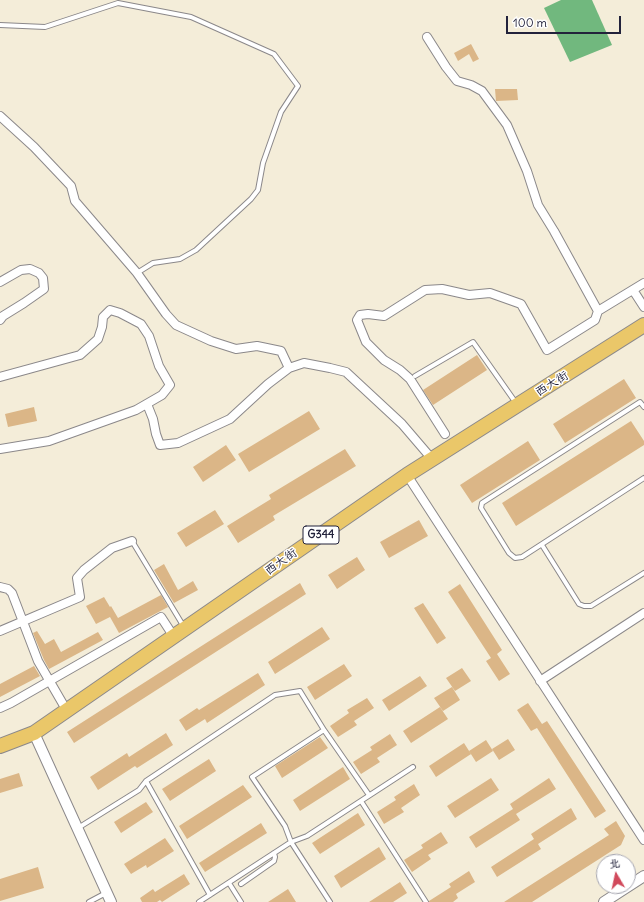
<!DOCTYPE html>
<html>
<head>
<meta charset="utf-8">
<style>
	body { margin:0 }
	#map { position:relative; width:644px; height:902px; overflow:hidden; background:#f4edd9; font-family:Delius,"LXGW WenKai TC",sans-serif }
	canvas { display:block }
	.north { position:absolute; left:596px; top:854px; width:40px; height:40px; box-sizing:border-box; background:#fff; border:1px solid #a7a7b1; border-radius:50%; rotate:351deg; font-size:11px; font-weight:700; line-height:16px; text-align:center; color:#22223b }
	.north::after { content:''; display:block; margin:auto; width:14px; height:18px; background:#d1495b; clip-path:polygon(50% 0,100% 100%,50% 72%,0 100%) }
	.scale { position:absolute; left:506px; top:16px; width:115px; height:18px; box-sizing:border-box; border:2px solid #22223b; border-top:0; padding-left:5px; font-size:12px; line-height:14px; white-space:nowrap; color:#22223b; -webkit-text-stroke:3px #fff; paint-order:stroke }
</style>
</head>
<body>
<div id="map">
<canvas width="644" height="902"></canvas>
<div class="north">北</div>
<div class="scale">100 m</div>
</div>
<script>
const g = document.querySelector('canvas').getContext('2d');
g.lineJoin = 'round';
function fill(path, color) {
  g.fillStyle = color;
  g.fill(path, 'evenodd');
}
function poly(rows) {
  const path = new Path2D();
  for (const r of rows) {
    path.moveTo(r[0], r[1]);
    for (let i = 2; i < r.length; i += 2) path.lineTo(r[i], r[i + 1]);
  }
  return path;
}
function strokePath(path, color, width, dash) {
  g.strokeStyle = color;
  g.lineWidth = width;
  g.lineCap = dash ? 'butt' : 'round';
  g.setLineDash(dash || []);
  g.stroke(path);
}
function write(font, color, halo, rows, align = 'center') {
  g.font = font + ' Delius,"LXGW WenKai TC",sans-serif';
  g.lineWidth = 3;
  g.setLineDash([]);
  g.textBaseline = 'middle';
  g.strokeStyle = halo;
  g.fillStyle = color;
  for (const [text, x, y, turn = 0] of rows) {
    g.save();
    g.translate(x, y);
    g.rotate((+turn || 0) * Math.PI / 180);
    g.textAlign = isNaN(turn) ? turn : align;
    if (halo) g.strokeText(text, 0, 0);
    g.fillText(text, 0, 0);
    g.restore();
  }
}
fill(poly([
	[561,0,592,0,612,45,570,62,544,8]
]), '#71b87e');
fill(poly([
	[471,44,479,59,473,62,469,54,458,61,454,53],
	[495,89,517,89,518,100,496,101],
	[477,355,487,370,433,405,423,390],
	[624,379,636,398,565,443,553,424],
	[34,407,37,421,8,427,5,414],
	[309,411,320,429,249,472,238,454],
	[631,421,644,441,644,445,516,526,502,503],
	[528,441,540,460,472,503,460,485],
	[226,445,236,460,203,482,193,467],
	[345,449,356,466,273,516,275,520,238,543,227,526,271,499,269,495],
	[215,510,224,524,186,547,177,533],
	[419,520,428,536,389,558,380,542],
	[357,557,365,570,337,589,328,575],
	[164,564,178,590,193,581,198,590,174,603,154,570],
	[300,583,306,594,74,743,67,732],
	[460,584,502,650,497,654,510,674,499,681,486,661,491,658,448,592],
	[161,595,168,607,119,633,110,617,96,624,86,606,104,597,110,607,111,606,118,618],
	[423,603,446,638,437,644,414,608],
	[322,627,330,639,275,674,268,662],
	[37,631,45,644,54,639,61,652,98,632,103,640,49,669,44,660,33,633],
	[344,664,352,676,315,700,307,687],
	[34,666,40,676,0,697,0,684],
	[462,668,471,681,455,691,446,678],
	[258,673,265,685,207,723,205,719,186,731,179,720,197,708,199,710],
	[420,676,427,686,389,711,382,700],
	[452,687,460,700,443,711,434,698],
	[367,698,374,708,354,721,357,725,338,737,330,726,349,713,347,710],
	[528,703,542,724,547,721,606,811,595,818,537,728,531,731,517,710],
	[440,707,448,719,411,743,403,731],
	[166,733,173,745,137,768,135,766,98,790,90,777,127,753,129,757],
	[390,734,397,745,377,758,380,762,361,774,353,762,372,750,370,747],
	[320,737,328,748,282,778,275,766],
	[508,739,515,750,499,760,492,749],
	[486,740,493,751,476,762,469,751],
	[464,743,471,754,436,777,429,766],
	[209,759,216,771,170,801,162,789],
	[343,767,350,779,300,811,293,800],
	[19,773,23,786,0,793,0,779],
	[491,778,499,790,455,818,447,806],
	[549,778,556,789,516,814,520,820,476,848,469,837,513,809,510,804],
	[414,784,420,795,401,808,404,812,384,824,377,812,396,800,394,797],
	[243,785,252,797,187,839,179,826],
	[146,802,153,812,121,833,114,822],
	[571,808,577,819,538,844,541,849,497,877,491,867,534,839,531,834],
	[358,813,365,825,320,854,312,843],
	[616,821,625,836,621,845,532,902,504,902,609,835,604,829],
	[261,823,267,833,205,872,199,863],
	[441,832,448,843,428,855,431,859,412,872,404,860,423,848,421,845],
	[165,838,174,851,147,868,146,865,131,874,124,864],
	[379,847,386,859,341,888,334,876],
	[38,867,44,888,0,901,0,879],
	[469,871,475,882,456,894,458,898,453,902,429,902,429,901,451,887,449,884],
	[184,874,190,884,162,902,160,900,157,902,142,902,140,898,153,889,155,892],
	[400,882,407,893,393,902,369,902],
	[288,889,296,902,268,902]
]), '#dbb687');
const service = poly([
	[0,25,45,27,118,3,191,17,274,54,298,86,281,112,263,163,258,190,251,199,196,250,180,259,153,263,137,273],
	[415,376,473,342,516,403],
	[644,407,640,402,482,503,481,508,509,553,515,558,522,557,644,478],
	[132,541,184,627],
	[542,545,579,604,584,606,591,606,644,573],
	[324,730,369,795],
	[146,781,210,895],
	[361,801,426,902],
	[78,828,139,790,146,781,275,695,300,691,324,730,252,777,285,826,291,842,330,902],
	[229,883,241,902],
	[241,884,274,861,275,857,274,853],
	[89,902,106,893],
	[199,902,291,842,307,836,413,767]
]);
const minor = poly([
	[427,37,446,67,457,81,471,85,482,91,507,125,527,171,538,205,554,231,598,311],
	[0,116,34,147,71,186,75,201,137,273,166,314,176,325,211,341,236,349,257,346,281,351,289,368],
	[0,282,21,270,30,269,39,273,43,278,44,289,24,303,3,316,0,320],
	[633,290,644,307],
	[0,377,80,355,98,339,102,327,103,317,110,310,120,313,141,324,149,336,159,366,170,385,162,395,136,410,49,441,0,449],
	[147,404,153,419,156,434,160,445,178,443,230,419,268,384,289,368,304,363,330,368,346,372,402,424,432,459],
	[445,434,410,379,400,370,384,360,366,342,357,320,360,315,368,314,384,316,425,290,442,289,469,295,490,293,521,304,547,350,595,320,598,311,644,283],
	[407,475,644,840],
	[0,587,8,589,12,593,38,661,67,711],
	[0,631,80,597,77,578,84,570,112,548,132,541],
	[540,681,644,613],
	[0,708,11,703,161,617,174,637]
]);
const tertiary = poly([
	[34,733,111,902],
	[604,902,644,876]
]);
const trunk = poly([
	[0,746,34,733,407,475,644,325]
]);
strokePath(service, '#8b888a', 6);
strokePath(minor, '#8b888a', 10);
strokePath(tertiary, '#8b888a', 12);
strokePath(trunk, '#8b888a', 16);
strokePath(service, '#fff', 4);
strokePath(minor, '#fff', 8);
strokePath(tertiary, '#fff', 10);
strokePath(trunk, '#eac769', 14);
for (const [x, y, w] of [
	[321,535,36]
]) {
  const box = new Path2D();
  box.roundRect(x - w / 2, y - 9, w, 18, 3);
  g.fillStyle = '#fff';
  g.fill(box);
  strokePath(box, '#22223b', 1);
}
write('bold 11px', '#22223b', null, [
	["G344",321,535]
]);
write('12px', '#22223b', '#fff', [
	["西大街",552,384,-32],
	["西大街",281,562,-35]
]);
</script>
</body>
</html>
